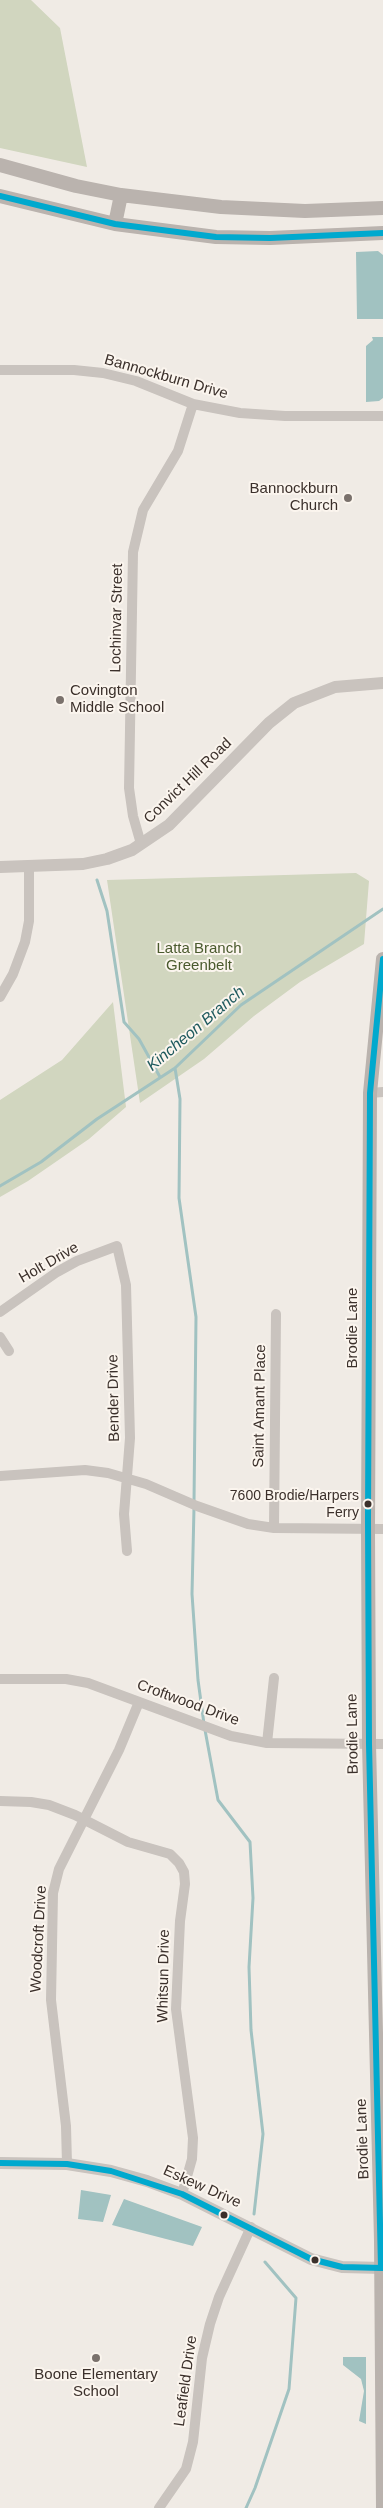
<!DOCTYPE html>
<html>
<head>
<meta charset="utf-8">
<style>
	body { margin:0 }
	canvas { display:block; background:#f0ebe5 }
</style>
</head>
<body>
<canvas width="383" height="2508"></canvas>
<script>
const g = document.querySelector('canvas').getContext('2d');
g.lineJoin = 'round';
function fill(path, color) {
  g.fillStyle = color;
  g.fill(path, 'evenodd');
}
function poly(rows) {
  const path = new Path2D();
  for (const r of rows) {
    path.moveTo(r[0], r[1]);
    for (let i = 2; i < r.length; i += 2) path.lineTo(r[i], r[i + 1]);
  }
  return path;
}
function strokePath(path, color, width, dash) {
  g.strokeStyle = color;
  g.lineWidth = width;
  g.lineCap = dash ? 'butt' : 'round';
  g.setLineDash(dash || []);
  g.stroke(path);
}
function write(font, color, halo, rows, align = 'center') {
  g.font = font + ' Arial,sans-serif';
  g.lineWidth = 4;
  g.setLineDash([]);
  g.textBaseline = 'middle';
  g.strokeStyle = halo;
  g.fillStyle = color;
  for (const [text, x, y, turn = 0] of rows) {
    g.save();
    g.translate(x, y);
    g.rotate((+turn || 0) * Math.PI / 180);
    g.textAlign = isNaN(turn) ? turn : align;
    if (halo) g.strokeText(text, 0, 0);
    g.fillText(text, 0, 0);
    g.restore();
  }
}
fill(poly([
	[0,0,31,0,60,28,87,167,0,148],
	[356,873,369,881,364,944,300,982,254,1016,204,1059,140,1103,107,880],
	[113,1002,126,1107,89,1139,28,1181,0,1197,0,1100,62,1060]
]), '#d1d6bf');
fill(poly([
	[378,251,383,255,383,319,357,319,356,252],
	[372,337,383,337,383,398,379,401,366,402,366,346,373,340],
	[81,2190,111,2195,103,2222,78,2219],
	[124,2199,202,2227,193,2246,112,2225],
	[343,2357,366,2357,366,2424,359,2421,364,2391,361,2379,343,2365]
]), '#a1c2c1');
strokePath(poly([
	[97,880,107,911,124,1022,139,1039,160,1077],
	[175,1068,180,1099,179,1198,196,1317,194,1502],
	[0,1186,41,1162,97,1119,175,1068,241,1005,383,909],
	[194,1508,192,1594,198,1680,204,1724],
	[205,1730,218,1800,250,1842,253,1898,249,1967,251,2030,263,2134,254,2214],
	[246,2508,255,2488,289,2389,296,2298,265,2262]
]), '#a1c2c1', 3);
strokePath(poly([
	[0,370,74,370,103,373,136,381,193,404,240,413,285,416,383,416],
	[141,844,133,816,129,788,133,552,143,510,178,451,193,404],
	[0,997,13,974,25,942,29,921,29,866],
	[370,1093,383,1092],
	[0,1312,57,1272,77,1261,117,1246,126,1285,130,1438,124,1514,127,1551],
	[0,1337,9,1351],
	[0,1476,85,1470,108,1473,146,1484,197,1506,248,1524,274,1528,383,1529],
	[274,1528,276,1314],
	[0,1679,66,1679,88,1683,231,1736,267,1743,383,1744],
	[267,1743,274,1678],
	[0,1801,31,1802,49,1805,75,1815,128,1842,170,1854,179,1863,184,1872,185,1884,180,1921,176,2009,193,2138,192,2159,182,2194],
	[67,2164,66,2126,51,2000,53,1893,59,1869,119,1750,139,1702],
	[159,2508,186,2469,193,2442,202,2358,210,2324,219,2297,251,2227]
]), '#c9c3be', 10);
strokePath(poly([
	[0,867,83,864,107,859,132,850,169,825,269,723,294,703,335,687,383,683],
	[0,2163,67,2164,111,2171,147,2181,182,2194,311,2259,342,2267,383,2268]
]), '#c9c3be', 12);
strokePath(poly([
	[0,165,76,186,121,195,221,207,305,211,383,208],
	[0,196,115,224,216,237,270,238,383,233],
	[115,224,121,195],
	[383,2508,381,2241,369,1744,368,1529,370,1093,383,959]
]), '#bab3ae', 14);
strokePath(poly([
	[0,196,115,224,216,237,270,238,383,233],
	[0,2163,67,2164,111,2171,182,2194,311,2259,342,2267,383,2268],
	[381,2268,369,1744,368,1518,370,1093,383,959]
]), '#00a9ce', 6);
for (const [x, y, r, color] of [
	[348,498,5,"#7a716c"],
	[60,700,5,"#7a716c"],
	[368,1504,4.5,"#3b302b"],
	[224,2215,4.5,"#3b302b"],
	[315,2260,4.5,"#3b302b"],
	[96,2358,5,"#7a716c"]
]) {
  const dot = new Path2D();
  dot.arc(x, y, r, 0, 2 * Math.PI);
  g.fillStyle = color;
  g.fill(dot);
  strokePath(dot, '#fbf5ee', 2);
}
write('14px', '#3b302b', '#fbf5ee', [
	["7600 Brodie/Harpers",359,1496],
	["Ferry",359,1513]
], 'right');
write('15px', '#3b302b', '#fbf5ee', [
	["Bannockburn Drive",166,377,16],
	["Lochinvar Street",117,618,-89],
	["Convict Hill Road",188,781,-44],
	["Holt Drive",49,1263,-30],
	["Brodie Lane",353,1328,-90],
	["Bender Drive",114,1398,-91],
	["Saint Amant Place",260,1406,-89],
	["Croftwood Drive",188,1703,20],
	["Brodie Lane",353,1734,-91],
	["Woodcroft Drive",39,1939,-87],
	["Whitsun Drive",164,1976,-89],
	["Brodie Lane",363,2139,-92],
	["Eskew Drive",202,2187,24],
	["Leafield Drive",186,2381,-82]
]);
write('15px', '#3b302b', '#fbf5ee', [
	["Bannockburn",338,489],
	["Church",338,506],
	["Covington",70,691,"left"],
	["Middle School",70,708,"left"],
	["Boone Elementary",96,2375,"center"],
	["School",96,2392,"center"]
], 'right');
write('15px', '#4a5a2e', '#fbf5ee', [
	["Latta Branch",199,949],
	["Greenbelt",199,966]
]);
write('italic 16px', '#1f5a5e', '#fbf5ee', [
	["Kincheon Branch",196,1029,-40]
]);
</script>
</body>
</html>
